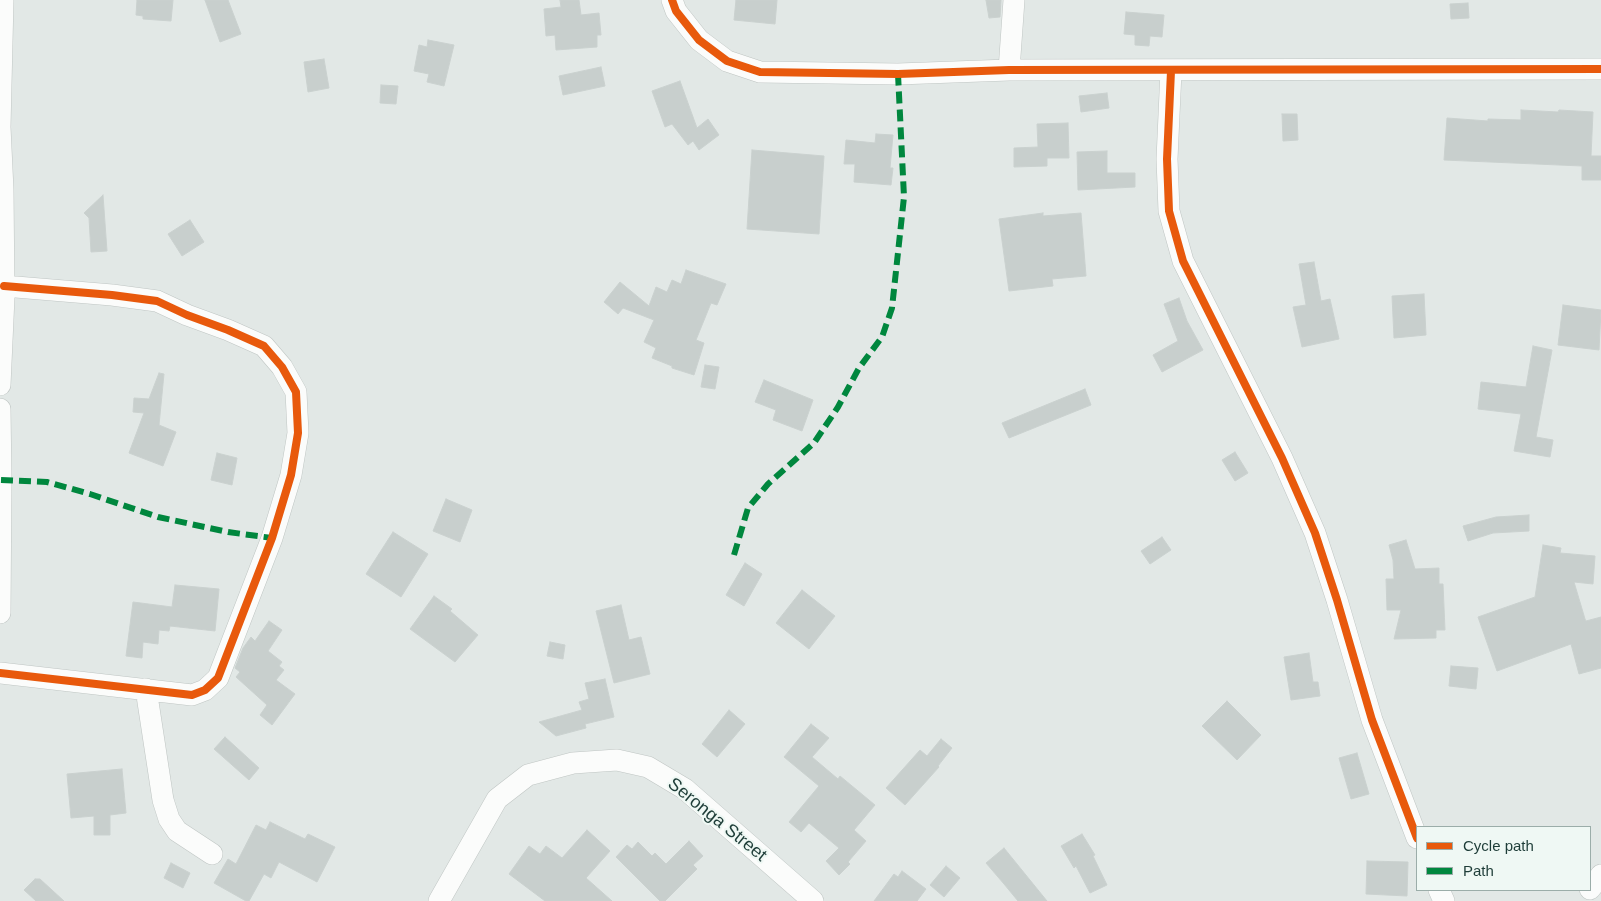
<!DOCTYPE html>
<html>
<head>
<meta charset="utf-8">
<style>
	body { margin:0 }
	#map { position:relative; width:1601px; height:901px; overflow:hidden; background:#e2e8e6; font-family:Helvetica,sans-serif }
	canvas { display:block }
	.legend { position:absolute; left:1416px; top:826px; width:175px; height:65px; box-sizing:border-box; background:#eff8f4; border:1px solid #9bada9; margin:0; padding:6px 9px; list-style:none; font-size:15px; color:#1e3d38 }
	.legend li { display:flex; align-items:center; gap:10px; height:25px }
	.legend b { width:25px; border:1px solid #9bada9 }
</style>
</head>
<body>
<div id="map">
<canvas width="1601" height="901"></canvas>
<ul class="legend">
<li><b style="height:6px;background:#e8590c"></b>Cycle path</li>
<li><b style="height:6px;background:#00873e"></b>Path</li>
</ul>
</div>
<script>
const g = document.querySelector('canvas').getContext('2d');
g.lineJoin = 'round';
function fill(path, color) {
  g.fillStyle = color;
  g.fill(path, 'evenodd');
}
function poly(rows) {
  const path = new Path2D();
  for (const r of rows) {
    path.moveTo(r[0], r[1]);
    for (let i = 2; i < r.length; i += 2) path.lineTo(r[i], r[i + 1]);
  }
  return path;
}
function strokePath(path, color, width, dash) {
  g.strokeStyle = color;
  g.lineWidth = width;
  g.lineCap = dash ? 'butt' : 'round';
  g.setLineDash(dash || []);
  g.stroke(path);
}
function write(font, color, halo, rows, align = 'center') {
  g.font = font + ' Helvetica,sans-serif';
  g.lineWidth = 4;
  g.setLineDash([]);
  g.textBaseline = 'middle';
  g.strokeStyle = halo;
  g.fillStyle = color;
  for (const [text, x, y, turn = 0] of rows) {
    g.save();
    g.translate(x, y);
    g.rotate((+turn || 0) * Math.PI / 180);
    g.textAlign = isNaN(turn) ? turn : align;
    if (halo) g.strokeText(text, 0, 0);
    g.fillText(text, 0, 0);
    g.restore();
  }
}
const building = poly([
	[137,0,173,0,171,21,143,19,143,16,136,15,137,0],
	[205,0,228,0,241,34,220,42,205,0],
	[560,0,579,0,581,15,599,13,601,35,597,35,597,47,556,50,555,35,546,36,544,9,561,7,560,0],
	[736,0,777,0,775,24,734,20,736,0],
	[986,0,1001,0,1000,17,989,18,986,0],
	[1468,3,1469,18,1451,19,1450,4,1468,3],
	[1126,12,1164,15,1162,37,1150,36,1149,46,1135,45,1135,35,1124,34,1126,12],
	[428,40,454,45,444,86,427,82,429,74,414,71,419,45,427,47,428,40],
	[324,59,329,88,308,92,304,62,324,59],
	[601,67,605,86,563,95,559,76,601,67],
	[680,81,697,128,708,119,719,135,699,150,693,141,688,145,672,124,665,127,652,91,680,81],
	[381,85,398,86,396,104,380,103,381,85],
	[1107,93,1109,108,1081,112,1079,96,1107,93],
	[1521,110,1558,112,1559,110,1593,112,1591,156,1601,156,1601,180,1582,180,1582,166,1444,160,1447,118,1488,121,1488,119,1521,120,1521,110],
	[1282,114,1297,114,1298,140,1283,141,1282,114],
	[1068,123,1069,158,1047,158,1047,166,1014,167,1014,148,1038,147,1037,124,1068,123],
	[876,134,893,135,890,168,893,168,891,185,854,182,855,164,844,164,846,140,875,143,876,134],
	[752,150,824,156,819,234,747,229,752,150],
	[1107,151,1107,173,1135,173,1135,187,1078,190,1077,152,1107,151],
	[103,195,107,251,91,252,89,218,84,213,103,195],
	[1043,213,1043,216,1081,213,1086,276,1052,279,1053,286,1009,291,999,219,1043,213],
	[190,220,204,242,182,256,168,234,190,220],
	[1314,262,1321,301,1330,299,1339,339,1302,347,1293,307,1306,305,1299,264,1314,262],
	[686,270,726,284,717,305,711,303,696,340,704,343,694,375,672,368,672,366,652,358,656,348,644,342,654,320,623,308,618,314,604,302,620,282,649,306,656,287,667,292,672,280,681,284,686,270],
	[1424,294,1426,335,1394,338,1392,296,1424,294],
	[1179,298,1187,321,1203,350,1162,372,1153,355,1178,341,1164,304,1179,298],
	[1563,305,1601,310,1599,350,1558,345,1563,305],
	[1533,346,1552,350,1536,437,1553,440,1550,457,1514,451,1521,414,1478,409,1481,382,1526,387,1533,346],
	[705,365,719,367,715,389,701,387,705,365],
	[159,373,164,374,159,425,176,432,163,466,129,453,144,413,133,412,134,398,149,399,159,373],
	[764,380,813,400,802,431,773,420,776,410,755,402,764,380],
	[1085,389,1091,405,1009,438,1002,423,1085,389],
	[1235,452,1248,473,1235,481,1222,460,1235,452],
	[217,453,237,458,232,485,211,480,217,453],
	[446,499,472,510,460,542,433,531,446,499],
	[1529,515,1529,531,1493,533,1468,541,1463,526,1496,517,1529,515],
	[393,532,428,554,401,597,366,574,393,532],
	[1162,537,1171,550,1150,564,1141,551,1162,537],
	[1406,540,1415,569,1439,568,1439,584,1443,584,1445,630,1436,630,1436,638,1394,639,1401,610,1387,610,1386,579,1394,579,1393,560,1389,545,1406,540],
	[1543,545,1561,548,1560,553,1595,556,1593,584,1574,582,1585,619,1586,621,1601,617,1601,668,1579,674,1571,644,1497,671,1478,617,1535,597,1543,545],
	[745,563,762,574,744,606,726,595,745,563],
	[175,585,219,589,215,631,170,626,169,631,159,630,158,644,143,642,142,658,126,656,133,602,172,607,175,585],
	[802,590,835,616,809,649,776,623,802,590],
	[434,596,452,609,450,611,478,635,455,662,410,629,434,596],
	[621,605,629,640,641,637,650,674,614,683,596,611,621,605],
	[269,621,282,630,268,651,282,662,279,666,284,670,276,680,295,694,272,725,260,715,267,705,236,677,240,672,235,668,243,648,251,637,255,641,269,621],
	[550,642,565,645,563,659,547,656,550,642],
	[1309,653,1313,682,1318,682,1320,696,1291,700,1284,657,1309,653],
	[1451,666,1478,668,1476,689,1449,686,1451,666],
	[605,679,614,717,585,724,586,728,556,736,539,722,582,710,579,702,589,699,585,683,605,679],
	[1227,701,1261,735,1237,760,1202,726,1227,701],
	[729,710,745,724,717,757,702,744,729,710],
	[811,724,829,738,812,757,838,779,840,776,875,805,854,830,866,841,848,862,850,864,839,875,826,861,839,848,809,823,801,832,789,822,819,786,784,757,811,724],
	[225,737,259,768,249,780,214,749,225,737],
	[941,739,952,748,938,766,939,767,905,805,886,788,920,750,927,756,941,739],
	[1357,753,1369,794,1351,799,1339,758,1357,753],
	[122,769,126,813,110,815,110,835,94,835,94,816,71,818,67,774,122,769],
	[270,822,305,839,308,834,335,847,317,882,279,862,271,878,264,874,249,901,246,901,214,883,228,859,236,864,256,825,266,830,270,822],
	[587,830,610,851,586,878,612,901,545,901,509,874,529,846,540,854,546,846,562,858,587,830],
	[1082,834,1095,855,1093,856,1107,885,1090,893,1076,866,1074,868,1061,846,1082,834],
	[689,841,703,856,693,865,697,869,665,901,660,901,616,857,627,845,632,849,638,842,652,856,655,853,666,864,689,841],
	[1004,848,1047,901,1018,901,1004,884,986,863,1004,848],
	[1367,861,1408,862,1407,896,1366,894,1367,861],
	[171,863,190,873,183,888,164,878,171,863],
	[946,866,960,878,944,897,930,885,946,866],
	[902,871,926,889,917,901,874,901,894,874,898,877,902,871],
	[35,879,40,879,64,901,36,901,24,890,35,879]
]);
fill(building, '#c8cfcd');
strokePath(building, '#cad1cf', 1);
const minor = poly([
	[672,0,676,11,699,40,727,61,760,72,898,74,1009,70,1601,69],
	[1009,70,1014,0],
	[1171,71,1167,159,1169,211,1183,261,1282,458,1315,533,1337,600,1372,720,1417,838],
	[0,385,4,297,3,190,0,127,3,0],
	[0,409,1,480,0,613],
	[0,673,192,695,205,690,218,678,272,538,291,475,298,433,296,392,282,367,264,346,228,330,187,315,157,301,112,295,4,286],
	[146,689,163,800,169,819,177,831,212,854],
	[1590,889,1601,875],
	[1439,890,1444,901],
	[439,901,497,799,528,775,573,763,617,760,648,767,685,789,813,901]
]);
strokePath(minor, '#bfc5c3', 22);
strokePath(minor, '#fbfcfb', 21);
strokePath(poly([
	[1,480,47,482,90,494,158,517,228,532,272,538],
	[734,555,748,508,768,484,814,443,838,407,859,368,882,337,892,308,904,197,898,74]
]), '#00873e', 6, [12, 6]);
strokePath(poly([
	[672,0,676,11,699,40,727,61,760,72,898,74,1009,70,1601,69],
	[1171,71,1167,159,1169,211,1183,261,1282,458,1315,533,1337,600,1372,720,1417,838],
	[0,673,192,695,205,690,218,678,272,538,291,475,298,433,296,392,282,367,264,346,228,330,187,315,157,301,112,295,4,286]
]), '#e8590c', 8);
write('18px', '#1e3d38', '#eff8f4', [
	["Seronga Street",717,820,39]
]);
</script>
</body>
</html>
